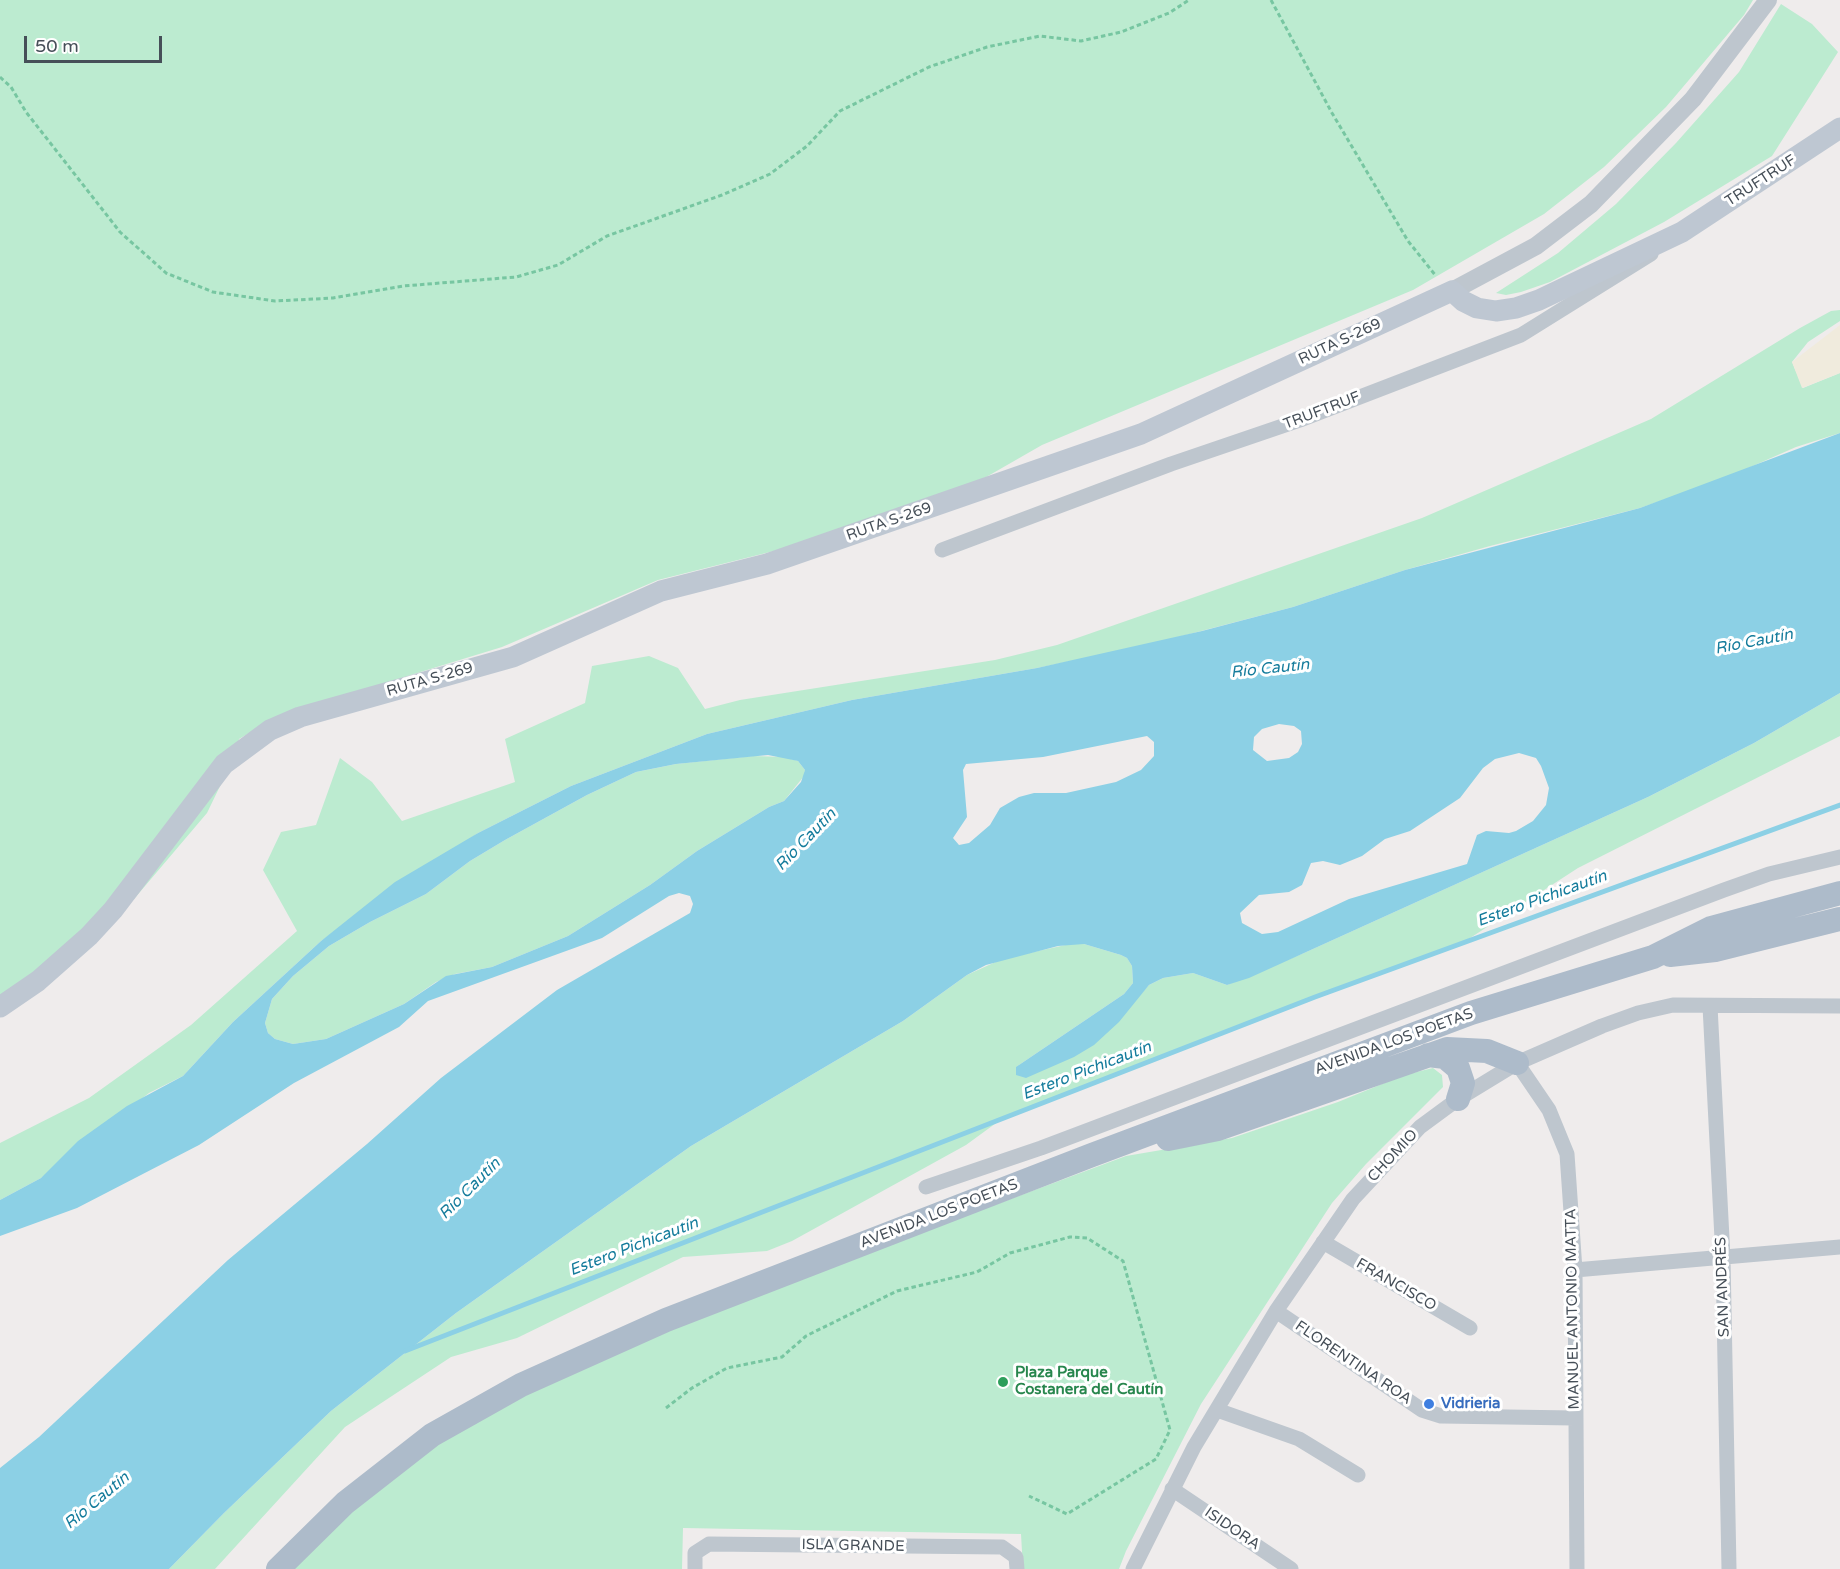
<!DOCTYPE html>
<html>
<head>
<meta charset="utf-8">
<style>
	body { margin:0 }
	#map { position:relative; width:1840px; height:1569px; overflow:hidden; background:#efecec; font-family:"Varela Round",sans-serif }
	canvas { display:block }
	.scale { position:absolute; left:24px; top:36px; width:138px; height:27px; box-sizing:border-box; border:3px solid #464f58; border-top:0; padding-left:8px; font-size:18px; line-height:21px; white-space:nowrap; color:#464f58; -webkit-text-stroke:4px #fff; paint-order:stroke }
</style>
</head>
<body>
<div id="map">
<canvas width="1840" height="1569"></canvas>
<div class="scale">50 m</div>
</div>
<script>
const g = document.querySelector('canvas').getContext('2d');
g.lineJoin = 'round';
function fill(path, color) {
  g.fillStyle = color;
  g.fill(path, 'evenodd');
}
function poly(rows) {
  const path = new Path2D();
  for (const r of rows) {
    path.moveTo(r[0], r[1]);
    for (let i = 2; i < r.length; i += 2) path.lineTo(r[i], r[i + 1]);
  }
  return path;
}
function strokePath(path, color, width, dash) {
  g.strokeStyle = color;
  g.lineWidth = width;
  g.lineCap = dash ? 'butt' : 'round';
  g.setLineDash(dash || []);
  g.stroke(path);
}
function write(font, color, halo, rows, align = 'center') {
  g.font = font + ' "Varela Round",sans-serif';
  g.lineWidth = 6;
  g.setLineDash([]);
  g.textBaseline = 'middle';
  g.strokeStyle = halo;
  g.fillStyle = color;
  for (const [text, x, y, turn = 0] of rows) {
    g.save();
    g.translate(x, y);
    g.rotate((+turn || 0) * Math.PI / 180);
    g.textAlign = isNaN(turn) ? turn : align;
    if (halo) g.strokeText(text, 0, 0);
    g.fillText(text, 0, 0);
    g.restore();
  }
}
fill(poly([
	[0,0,1753,0,1744,15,1666,107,1604,167,1544,214,1413,290,1042,445,981,480,774,551,658,580,502,647,300,709,275,718,239,739,237,751,207,813,134,899,0,1011],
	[1781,4,1812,24,1838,52,1772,156,1664,222,1550,282,1521,292,1506,295,1496,293,1558,253,1616,204,1676,143,1739,72],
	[1840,310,1840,321,1808,342,1792,362,1803,388,1840,373,1840,433,1796,447,1721,480,1640,508,1490,546,1405,570,1293,607,1140,647,1037,668,852,700,707,734,571,786,478,833,321,941,233,1022,183,1076,149,1093,41,1178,0,1200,0,1143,89,1098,191,1025,297,931,263,870,281,832,316,825,340,758,372,782,402,821,515,782,505,739,585,703,592,666,649,656,678,668,705,709,740,700,995,660,1057,645,1422,518,1651,419,1800,328,1831,311],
	[1840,693,1840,736,1578,868,1467,940,1003,1118,966,1145,792,1241,767,1251,683,1257,517,1338,451,1357,345,1427,215,1569,169,1569,224,1513,331,1411,456,1313,691,1146,903,1021,967,975,1002,959,1070,944,1084,944,1121,955,1127,958,1132,966,1133,983,1124,994,1016,1067,1138,997,1149,985,1163,978,1193,973,1227,985,1304,953,1648,797,1754,743],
	[753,756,784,757,798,761,805,770,804,776,784,801,769,807,697,851,650,885,568,936,492,967,455,974,436,982,404,1004,326,1039,293,1044,275,1039,268,1033,265,1023,272,999,293,976,329,946,370,922,426,894,470,861,505,840,587,795,636,772,676,764],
	[1433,1068,1442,1075,1443,1087,1366,1164,1332,1203,1201,1404,1126,1551,1119,1569,1023,1569,1021,1534,683,1528,682,1569,289,1569,352,1510,444,1439,525,1393,637,1338,1126,1156,1232,1138,1338,1102,1404,1075]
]), '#bcebd0');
fill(poly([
	[1840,325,1840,373,1802,388,1792,362]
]), '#f0ebdd');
fill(poly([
	[1840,433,1840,693,1754,743,1648,797,1249,978,1227,985,1193,973,1163,978,1149,985,1119,1022,1094,1045,1074,1057,1026,1078,1016,1075,1016,1067,1124,994,1133,983,1132,966,1127,958,1121,955,1084,944,1058,946,986,965,967,975,903,1021,691,1146,456,1313,331,1411,224,1513,169,1569,0,1569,0,1468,39,1437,228,1260,367,1144,441,1078,557,990,690,913,693,904,690,896,679,893,669,896,602,938,428,1001,399,1027,294,1083,199,1145,77,1208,0,1236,0,1200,41,1178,78,1141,127,1106,183,1076,233,1022,321,941,395,882,478,833,571,786,707,734,852,700,1037,668,1202,631,1293,607,1405,570,1640,508],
	[1279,724,1294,726,1301,731,1302,744,1298,752,1289,758,1267,761,1253,750,1254,737,1262,729],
	[1147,736,1154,742,1154,756,1141,770,1116,782,1066,793,1034,793,1019,797,1000,808,990,825,969,843,959,845,953,838,967,817,963,770,966,764,1043,757],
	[1519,753,1536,758,1541,766,1549,788,1546,805,1533,821,1516,831,1509,833,1486,831,1477,835,1467,864,1349,899,1278,932,1262,934,1242,923,1240,913,1259,895,1289,892,1302,885,1311,863,1323,861,1340,865,1362,856,1385,839,1410,831,1460,798,1483,768,1495,759],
	[768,755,798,761,805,770,801,782,784,801,769,807,697,851,650,885,568,936,492,967,446,976,404,1004,326,1039,293,1044,275,1039,268,1033,265,1023,272,999,293,976,329,946,370,922,426,894,470,861,505,840,587,795,636,772,676,764]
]), '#8cd0e5');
strokePath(poly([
	[405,1351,1315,997,1840,805]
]), '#8cd0e5', 5);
strokePath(poly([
	[1271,0,1332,113,1408,241,1436,276],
	[0,77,11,87,26,112,120,232,166,273,213,292,275,301,333,298,403,286,516,277,558,265,607,236,722,195,770,174,807,146,840,111,929,67,987,47,1040,36,1081,41,1121,32,1169,13,1189,0],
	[666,1408,692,1388,727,1368,782,1357,806,1336,897,1291,977,1272,1010,1253,1070,1237,1087,1238,1123,1261,1170,1430,1156,1459,1067,1514,1029,1496]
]), '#77c6a1', 3, [4.5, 3]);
strokePath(poly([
	[942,550,1171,464,1300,420,1521,335,1651,254],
	[1710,1006,1723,1258,1729,1569],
	[1517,1063,1549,1110,1567,1154,1575,1270,1577,1569],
	[926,1187,1041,1148,1724,890,1769,874,1840,857],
	[1323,1242,1470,1328],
	[1575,1270,1840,1247],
	[1276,1311,1422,1410,1441,1416,1574,1418],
	[1217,1410,1299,1439,1358,1475],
	[1172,1489,1291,1569],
	[695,1569,695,1553,709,1544,1002,1547,1016,1557,1017,1569],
	[1133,1569,1194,1447,1276,1311,1353,1199,1420,1127,1458,1099,1517,1063,1602,1026,1638,1013,1673,1005,1840,1006]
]), '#bec6ce', 15);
strokePath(poly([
	[1452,291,1536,246,1591,204,1693,99,1768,0]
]), '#bec6ce', 18);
strokePath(poly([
	[0,1007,38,981,89,936,113,910,224,764,270,730,300,717,513,657,661,591,767,564,1141,434,1452,291,1463,301,1477,308,1496,311,1516,308,1539,300,1682,232,1840,128]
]), '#bec7d2', 21);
strokePath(poly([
	[1670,955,1715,950,1840,919],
	[1428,1055,1445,1057,1458,1068,1463,1083,1458,1099],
	[1168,1139,1218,1129,1447,1049,1487,1051,1517,1063],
	[278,1569,345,1503,432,1435,521,1385,666,1320,1092,1155,1471,1013,1653,957,1711,928,1840,893]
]), '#adbbca', 24);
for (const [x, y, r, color] of [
	[1003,1382,6,"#2e9e5b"],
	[1429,1404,6,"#3f7fe0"]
]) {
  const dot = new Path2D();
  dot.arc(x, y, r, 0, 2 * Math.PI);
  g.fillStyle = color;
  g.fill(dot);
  strokePath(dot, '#fff', 2);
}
write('15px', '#464f58', '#fff', [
	["TRUFTRUF",1761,181,-33],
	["RUTA S-269",1340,342,-25],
	["TRUFTRUF",1322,411,-21],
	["RUTA S-269",889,522,-19],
	["RUTA S-269",430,680,-16],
	["AVENIDA LOS POETAS",1394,1042,-20],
	["CHOMIO",1393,1156,-47],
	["AVENIDA LOS POETAS",939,1214,-21],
	["FRANCISCO",1396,1285,30],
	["SAN ANDRÉS",1723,1287,-92],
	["MANUEL ANTONIO MATTA",1573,1309,-91],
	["FLORENTINA ROA",1353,1363,34],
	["ISIDORA",1232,1529,34],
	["ISLA GRANDE",853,1546,1]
]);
write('bold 15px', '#27864d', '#fff', [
	["Plaza Parque",1015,1373],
	["Costanera del Cautín",1015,1390]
], 'left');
write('bold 15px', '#366cbe', '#fff', [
	["Vidrieria",1441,1404]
], 'left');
write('italic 16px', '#157c9c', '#fff', [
	["Río Cautín",1754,642,-11],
	["Río Cautín",1270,669,-6],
	["Río Cautín",806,840,-46],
	["Estero Pichicautín",1542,899,-20],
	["Estero Pichicautín",1087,1071,-21],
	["Río Cautín",470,1189,-45],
	["Estero Pichicautín",634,1247,-21],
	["Río Cautín",97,1501,-40]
]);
</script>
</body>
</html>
